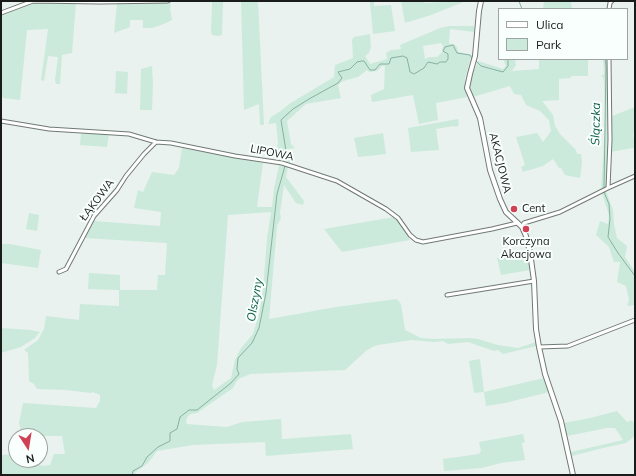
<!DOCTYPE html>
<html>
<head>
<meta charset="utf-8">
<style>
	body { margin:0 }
	#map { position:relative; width:636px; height:476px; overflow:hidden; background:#e9f2ee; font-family:Mulish,sans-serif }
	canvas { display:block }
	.frame { position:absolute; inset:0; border:2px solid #191c1b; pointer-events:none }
	.legend { position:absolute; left:498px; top:8px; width:130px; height:52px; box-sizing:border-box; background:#f9fffc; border:1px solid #9fa4a2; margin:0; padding:5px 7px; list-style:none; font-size:12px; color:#191c1b }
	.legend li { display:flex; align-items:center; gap:8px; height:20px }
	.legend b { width:20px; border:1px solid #9fa4a2 }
	.north { position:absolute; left:8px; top:428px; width:40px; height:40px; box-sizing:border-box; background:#f9fffc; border:1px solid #9fa4a2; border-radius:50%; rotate:168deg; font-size:11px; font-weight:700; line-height:16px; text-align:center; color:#191c1b }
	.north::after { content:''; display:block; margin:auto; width:14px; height:18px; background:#d14155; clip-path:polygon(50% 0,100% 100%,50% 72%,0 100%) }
</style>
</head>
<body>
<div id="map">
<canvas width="636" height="476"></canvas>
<div class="frame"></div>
<ul class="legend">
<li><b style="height:5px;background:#fff"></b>Ulica</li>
<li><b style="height:11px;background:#cbeadc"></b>Park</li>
</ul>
<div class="north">N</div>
</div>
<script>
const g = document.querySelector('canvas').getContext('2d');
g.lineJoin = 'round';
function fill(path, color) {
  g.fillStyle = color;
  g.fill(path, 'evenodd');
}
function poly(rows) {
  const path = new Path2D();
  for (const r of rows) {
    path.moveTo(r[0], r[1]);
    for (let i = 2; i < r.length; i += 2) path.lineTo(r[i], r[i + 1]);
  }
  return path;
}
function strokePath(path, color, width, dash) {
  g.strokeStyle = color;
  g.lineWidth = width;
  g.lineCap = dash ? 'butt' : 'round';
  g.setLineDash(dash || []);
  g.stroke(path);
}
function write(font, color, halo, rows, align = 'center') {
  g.font = font + ' Mulish,sans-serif';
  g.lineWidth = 4;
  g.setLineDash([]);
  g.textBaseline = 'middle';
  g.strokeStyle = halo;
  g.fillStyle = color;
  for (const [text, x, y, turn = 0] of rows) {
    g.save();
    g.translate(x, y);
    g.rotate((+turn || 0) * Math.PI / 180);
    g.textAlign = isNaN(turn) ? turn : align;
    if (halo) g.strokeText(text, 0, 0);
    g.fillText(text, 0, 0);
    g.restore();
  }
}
fill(poly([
	[241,1,258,1,264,125,260,125,259,104,244,110],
	[401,1,424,1,424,3,466,1,431,15,405,23],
	[544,1,571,1,572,9,543,9],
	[171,2,170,9,172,20,166,23,153,28,143,28,143,20,130,20,130,27,114,33,117,4],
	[212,2,223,2,222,35,218,36,212,35,211,31],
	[370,2,374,2,374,6,391,5,395,31,373,34],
	[32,3,76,3,72,53,62,55,60,84,56,84,55,80,58,57,48,56,44,81,41,80,48,29,27,30,20,100,3,98,1,96,1,15],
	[449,26,474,26,474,32,450,29,449,44,454,44,457,47,458,52,472,55,465,78,465,86,467,97,436,103,438,120,419,124,413,95,372,102,371,95,384,89,385,66,382,66,377,71,369,72,367,70,358,77,343,81,338,85,341,98,306,104,287,121,291,144,295,148,287,149,290,163,280,160,280,153,277,150,278,142,276,123,268,124,271,117,282,110,289,104,334,77,335,65,353,58,352,40,354,37,370,34,371,47,369,53,365,56,370,64,387,59,386,53,391,50,401,49,400,45,440,28],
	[441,43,443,46,442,52,437,57,429,57,425,59,423,46],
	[503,59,515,59,516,65,512,71,539,69,539,59,588,59,588,76,571,76,571,78,559,79,559,100,543,101,543,102,553,115,555,126,560,134,576,150,577,154,581,154,582,163,580,178,565,175,561,168,559,168,553,159,543,166,523,172,521,167,525,165,516,137,537,133,543,142,551,131,549,120,540,111,526,105,521,95,514,94,510,86,473,97,469,83,478,61,503,69,506,66],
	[603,59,608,59,609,131,607,186,601,190,605,125,604,81,603,77,601,76,604,74],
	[152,66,153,84,152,110,140,110,141,69],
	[116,71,128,72,127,94,115,93],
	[635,107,635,130,633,135,635,142,635,152,633,148,610,152,612,116],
	[458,119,459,125,456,127,454,126,436,129,439,150,411,152,408,128],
	[383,133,386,154,358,157,354,138],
	[81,134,109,134,107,147,80,145],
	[182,148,263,163,257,207,272,207,274,189,279,165,288,167,286,177,304,201,303,205,296,203,284,185,280,213,281,218,277,226,269,319,336,307,397,299,401,304,405,330,421,338,435,339,470,338,478,339,498,345,518,348,536,342,537,346,503,354,498,350,494,351,468,342,448,344,443,341,435,342,412,340,378,345,372,347,366,351,345,370,251,374,240,378,236,382,233,388,197,413,191,414,188,416,186,421,187,424,227,427,242,422,281,419,282,439,351,434,353,449,266,456,265,442,193,445,157,451,148,463,136,472,134,475,1,475,1,455,16,454,16,460,32,460,35,464,44,466,50,465,54,454,65,454,62,436,22,436,19,423,23,403,96,408,100,401,100,395,93,392,91,393,66,390,37,389,34,384,29,381,28,353,24,350,38,340,44,329,46,316,79,320,80,304,119,306,119,290,88,289,89,273,120,275,120,290,157,290,158,275,165,275,167,243,84,238,94,221,160,226,161,212,134,208,138,190,143,192,152,172,174,175,179,168],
	[271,212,267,238,263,290,259,314,253,334,241,348,235,360,231,378,214,390,212,385,217,365,228,215],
	[606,191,613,210,614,224,617,238,627,246,625,257,635,272,635,305,627,306,629,300,626,286,617,282,620,262,614,262,609,247,596,235,600,221,608,224,609,215,602,193],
	[29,213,39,215,37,231,26,229],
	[394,217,398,221,410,240,342,252,324,229],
	[1,244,10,244,41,250,38,268,1,263],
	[527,252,530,270,501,275,497,258],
	[1,328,31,330,40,332,35,338,21,347,1,353],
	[480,359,484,392,544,378,549,392,505,403,486,406,484,392,474,393,469,361],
	[617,411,627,422,632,420,635,425,635,436,626,443,599,449,572,456,571,452,623,440,615,428,607,428,567,436,564,423,590,418],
	[523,434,525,442,522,443,525,460,501,463,482,468,444,471,443,459,479,454,481,451,479,442]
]), '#cbeadc');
strokePath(poly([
	[519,1,522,9],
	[607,9,609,1],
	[475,60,481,66,503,72,508,66,508,59],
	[286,162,286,151,281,120,293,109,309,99,338,83,342,78,338,72,350,69,357,62,362,61,364,61,370,70,375,70,380,64,389,64,391,58,403,56,407,58,410,72,414,74,424,68,428,62,437,64,440,62,446,62,448,59,448,54,443,51,445,47,453,45,457,53,470,55,472,58],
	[604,188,606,66,605,59],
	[604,192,609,204,610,219,608,237,618,253,635,276],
	[132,475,133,471,142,466,147,457,158,447,170,441,170,433,177,429,180,417,189,410,197,410,231,383,239,374,237,369,238,358,252,343,259,328,266,293,277,194,285,166]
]), '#87b29f', 1);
const street = poly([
	[609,9,610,3,612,1],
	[1,13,33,1,100,2,168,1],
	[1,121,49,129,129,134,156,142,171,143,235,156,282,163,337,181,386,209,398,218,410,235,416,240,423,242,492,229,517,223],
	[608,188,635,176],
	[522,227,524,223,560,212,608,188,610,140,609,59],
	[59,272,66,269,94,216,117,190,126,176,144,154,156,142],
	[447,295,534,281],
	[539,347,568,346,635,320]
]);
const secondary = poly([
	[481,1,479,11,475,56,470,74,467,88,480,118,490,170,500,199,506,212,522,227,526,236,530,252,534,281,536,329,539,347,545,374,561,421,573,475]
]);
strokePath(street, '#717975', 5);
strokePath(secondary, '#717975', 6);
strokePath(street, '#fff', 3);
strokePath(secondary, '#fff', 4);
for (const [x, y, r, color] of [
	[514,209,4,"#d14155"],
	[526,229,4,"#d14155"]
]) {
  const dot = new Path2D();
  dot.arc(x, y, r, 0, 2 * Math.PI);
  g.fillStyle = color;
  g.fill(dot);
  strokePath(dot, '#f9fffc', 1.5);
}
write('11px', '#191c1b', '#f9fffc', [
	["LIPOWA",272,153,11],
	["AKACJOWA",500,163,76],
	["ŁĄKOWA",97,200,-53]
]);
write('11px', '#191c1b', '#f9fffc', [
	["Cent",522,209],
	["Korczyna",526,242,"center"],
	["Akacjowa",526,255,"center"]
], 'left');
write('italic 12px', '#085c44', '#f9fffc', [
	["Ślączka",596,124,-89],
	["Olszyny",255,300,-80]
]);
</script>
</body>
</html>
